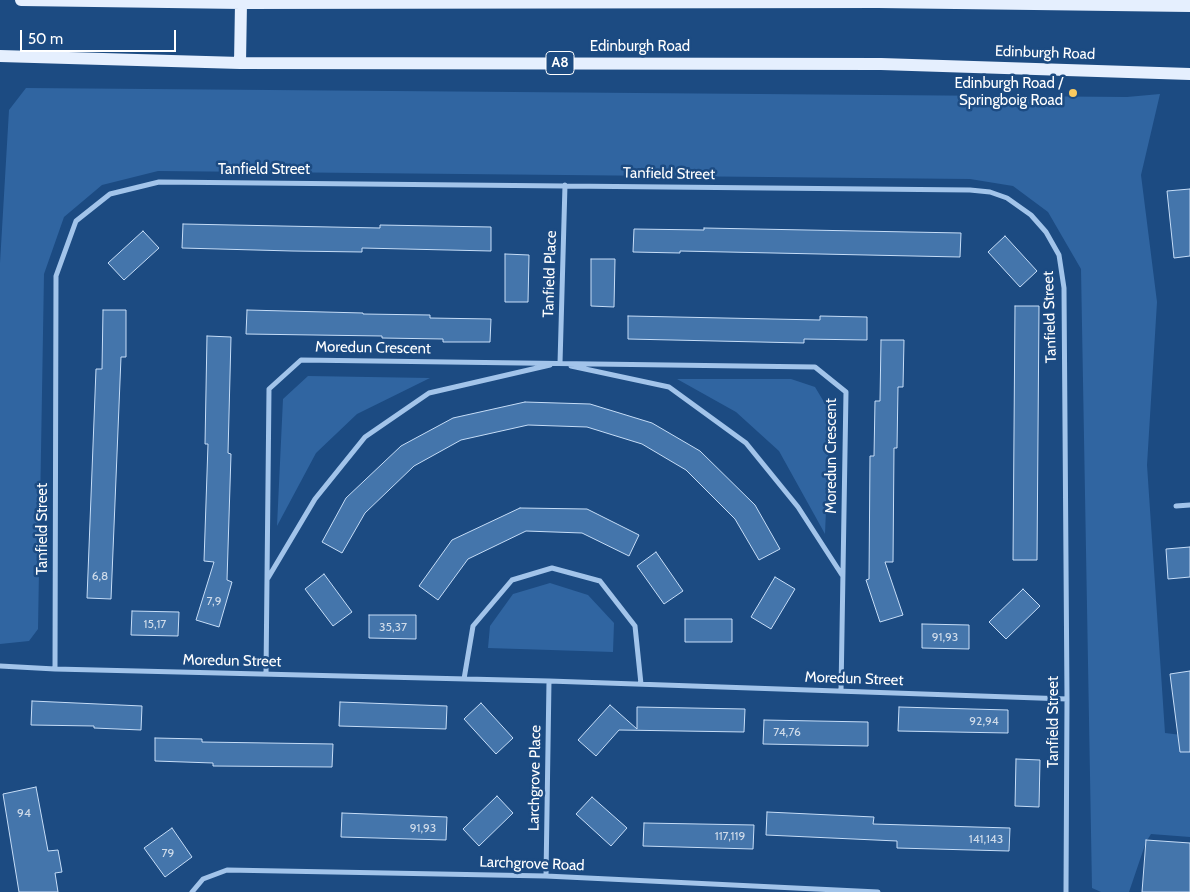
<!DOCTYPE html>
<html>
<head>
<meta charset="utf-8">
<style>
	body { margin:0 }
	#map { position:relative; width:1190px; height:892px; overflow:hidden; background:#1c4b82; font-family:Cabin,sans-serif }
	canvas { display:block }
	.scale { position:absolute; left:20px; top:30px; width:156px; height:22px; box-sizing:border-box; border:2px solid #fff; border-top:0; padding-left:6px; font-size:15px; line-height:18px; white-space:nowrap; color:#fff; -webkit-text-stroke:4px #1c4b82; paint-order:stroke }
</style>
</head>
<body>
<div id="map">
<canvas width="1190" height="892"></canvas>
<div class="scale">50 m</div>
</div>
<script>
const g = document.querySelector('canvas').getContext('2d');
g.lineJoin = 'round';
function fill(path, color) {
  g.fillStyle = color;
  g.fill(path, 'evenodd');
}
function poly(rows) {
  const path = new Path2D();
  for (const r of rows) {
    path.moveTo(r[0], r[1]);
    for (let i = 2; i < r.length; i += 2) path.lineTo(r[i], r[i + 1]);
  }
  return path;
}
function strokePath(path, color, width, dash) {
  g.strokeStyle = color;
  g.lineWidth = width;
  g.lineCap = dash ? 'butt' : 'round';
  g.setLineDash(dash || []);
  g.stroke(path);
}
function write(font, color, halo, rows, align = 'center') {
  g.font = font + ' Cabin,sans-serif';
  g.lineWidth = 5;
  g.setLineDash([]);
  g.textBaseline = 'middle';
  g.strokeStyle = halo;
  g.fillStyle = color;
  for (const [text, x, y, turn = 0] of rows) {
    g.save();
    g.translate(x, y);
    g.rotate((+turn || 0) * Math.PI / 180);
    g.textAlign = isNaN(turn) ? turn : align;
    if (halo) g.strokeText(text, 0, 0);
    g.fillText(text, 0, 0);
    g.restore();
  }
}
fill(poly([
	[26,88,1127,97,1160,94,1141,175,1157,302,1147,465,1165,733,1190,736,1190,837,1151,834,1146,842,1129,892,1101,892,1092,888,1081,269,1048,212,1013,186,970,179,158,171,102,185,64,217,44,274,38,629,29,641,0,644,0,263,9,110],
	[308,376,430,378,357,414,316,453,277,526,283,399],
	[677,379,791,379,815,387,830,412,825,534,779,451,736,412],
	[550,583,588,595,614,623,613,652,488,648,490,626,513,594]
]), '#3065a1');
const building = poly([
	[1190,189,1190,256,1174,258,1167,191,1190,189],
	[183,224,380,228,380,225,491,227,491,251,362,248,362,252,292,251,182,248,183,224],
	[704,228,961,233,960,257,680,251,680,253,633,252,634,229,704,230,704,228],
	[143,231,159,248,124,280,108,263,143,231],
	[1005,236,1037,271,1020,287,988,252,1005,236],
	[505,254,529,255,528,302,505,302,505,254],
	[591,259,615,259,614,307,591,306,591,259],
	[1015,306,1039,306,1037,560,1013,560,1015,306],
	[103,310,126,310,126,357,121,357,111,599,87,598,96,369,102,369,103,310],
	[247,310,363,313,363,314,430,315,430,318,491,319,490,342,443,342,443,339,382,338,382,336,246,334,247,310],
	[628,316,820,320,820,316,867,317,867,340,804,339,804,343,628,339,628,316],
	[207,336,231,337,228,453,231,454,227,580,232,582,219,627,196,620,214,562,204,561,208,444,205,444,207,336],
	[881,340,904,340,903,387,898,387,897,448,894,448,893,562,885,562,903,615,880,622,866,580,869,579,870,456,874,456,875,401,880,401,881,340],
	[525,402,590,404,652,423,700,451,755,505,780,549,759,560,735,519,686,470,642,444,587,427,528,425,461,440,414,466,365,513,342,553,322,542,346,498,401,446,453,418,525,402],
	[520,508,587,509,639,535,629,556,582,533,526,531,468,559,438,600,419,586,452,540,520,508],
	[1190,547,1190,577,1168,579,1166,549,1190,547],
	[656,552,683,591,664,604,637,566,656,552],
	[324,574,352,612,333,626,305,589,324,574],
	[775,577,795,589,771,629,751,617,775,577],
	[1023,589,1040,606,1006,639,989,622,1023,589],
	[132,611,179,612,178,636,131,635,132,611],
	[369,615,416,615,416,639,369,638,369,615],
	[685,619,732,619,732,642,685,642,685,619],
	[922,624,969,625,969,649,922,648,922,624],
	[1190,671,1190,752,1180,752,1170,674,1190,671],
	[32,701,142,706,141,730,94,728,94,726,31,725,32,701],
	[340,702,447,706,446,729,339,726,340,702],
	[481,703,513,738,496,754,464,719,481,703],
	[610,705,637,729,637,707,745,709,744,732,619,730,596,756,578,740,610,705],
	[899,707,1008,710,1008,733,898,731,899,707],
	[764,720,868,722,868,746,763,744,764,720],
	[155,738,202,739,202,742,333,744,332,767,213,766,213,763,155,761,155,738],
	[1016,759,1040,760,1039,807,1015,806,1016,759],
	[36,787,48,851,58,850,62,872,55,873,58,892,19,892,3,794,36,787],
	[497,796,513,813,479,846,463,829,497,796],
	[592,797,627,828,611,846,576,814,592,797],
	[767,812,874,817,873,824,1010,828,1009,851,897,848,897,841,766,835,767,812],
	[342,813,447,817,446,840,341,837,342,813],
	[644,823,754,825,753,849,643,846,644,823],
	[172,828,192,857,165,877,144,848,172,828],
	[1146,840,1190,843,1190,892,1142,892,1146,840]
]);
fill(building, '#4475ab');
strokePath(building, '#c6ddf7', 1);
strokePath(poly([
	[560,363,565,185],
	[571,366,669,387,746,443,798,507,842,575],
	[1176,506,1190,505],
	[268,578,315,499,365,437,429,393,550,365],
	[0,666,55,669,549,681,1067,699],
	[55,669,56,276,76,221,110,194,159,182,970,190,990,192,1007,198,1031,215,1046,232,1059,255,1064,288,1067,699,1066,892],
	[266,674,269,389,301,360,815,367,846,392,841,691],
	[464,679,473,626,512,580,552,568,600,581,635,626,641,684],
	[546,876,549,681],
	[192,892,203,879,227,870,546,876,878,892]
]), '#a2c4ea', 5);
strokePath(poly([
	[21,0,241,3,878,2,1190,6],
	[0,56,240,63,881,64,1190,74],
	[240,63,241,3]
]), '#e5effe', 12);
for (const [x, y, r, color] of [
	[1073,93,5,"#faca5f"]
]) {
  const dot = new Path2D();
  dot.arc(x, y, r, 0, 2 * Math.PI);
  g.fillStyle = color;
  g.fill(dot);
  strokePath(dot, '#1c4b82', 2);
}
write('12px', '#d0dcea', null, [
	["6,8",100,576],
	["7,9",214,601],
	["15,17",155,624],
	["35,37",393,627],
	["91,93",945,637],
	["92,94",984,721],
	["74,76",787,732],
	["94",24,813],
	["91,93",423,828],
	["117,119",730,836],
	["141,143",986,839],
	["79",168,853]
]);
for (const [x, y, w] of [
	[560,63,28]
]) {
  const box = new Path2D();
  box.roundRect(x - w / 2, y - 11.5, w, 23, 4);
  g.fillStyle = '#1c4b82';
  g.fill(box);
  strokePath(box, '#fff', 1);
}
write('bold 14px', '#fff', null, [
	["A8",560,63]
]);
write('15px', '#fff', '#1c4b82', [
	["Edinburgh Road",640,47],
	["Edinburgh Road",1045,53,2],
	["Tanfield Street",264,170],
	["Tanfield Street",669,174,1],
	["Tanfield Place",550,274,-88],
	["Tanfield Street",1050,317,-92],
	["Moredun Crescent",373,348,1],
	["Moredun Crescent",832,456,-90],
	["Tanfield Street",43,529,-90],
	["Moredun Street",232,661,1],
	["Moredun Street",854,679,2],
	["Tanfield Street",1054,722,-90],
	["Larchgrove Place",535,778,-89],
	["Larchgrove Road",532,864,2]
]);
write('15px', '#fff', '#1c4b82', [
	["Edinburgh Road /",1063,84],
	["Springboig Road",1063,101]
], 'right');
</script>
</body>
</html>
